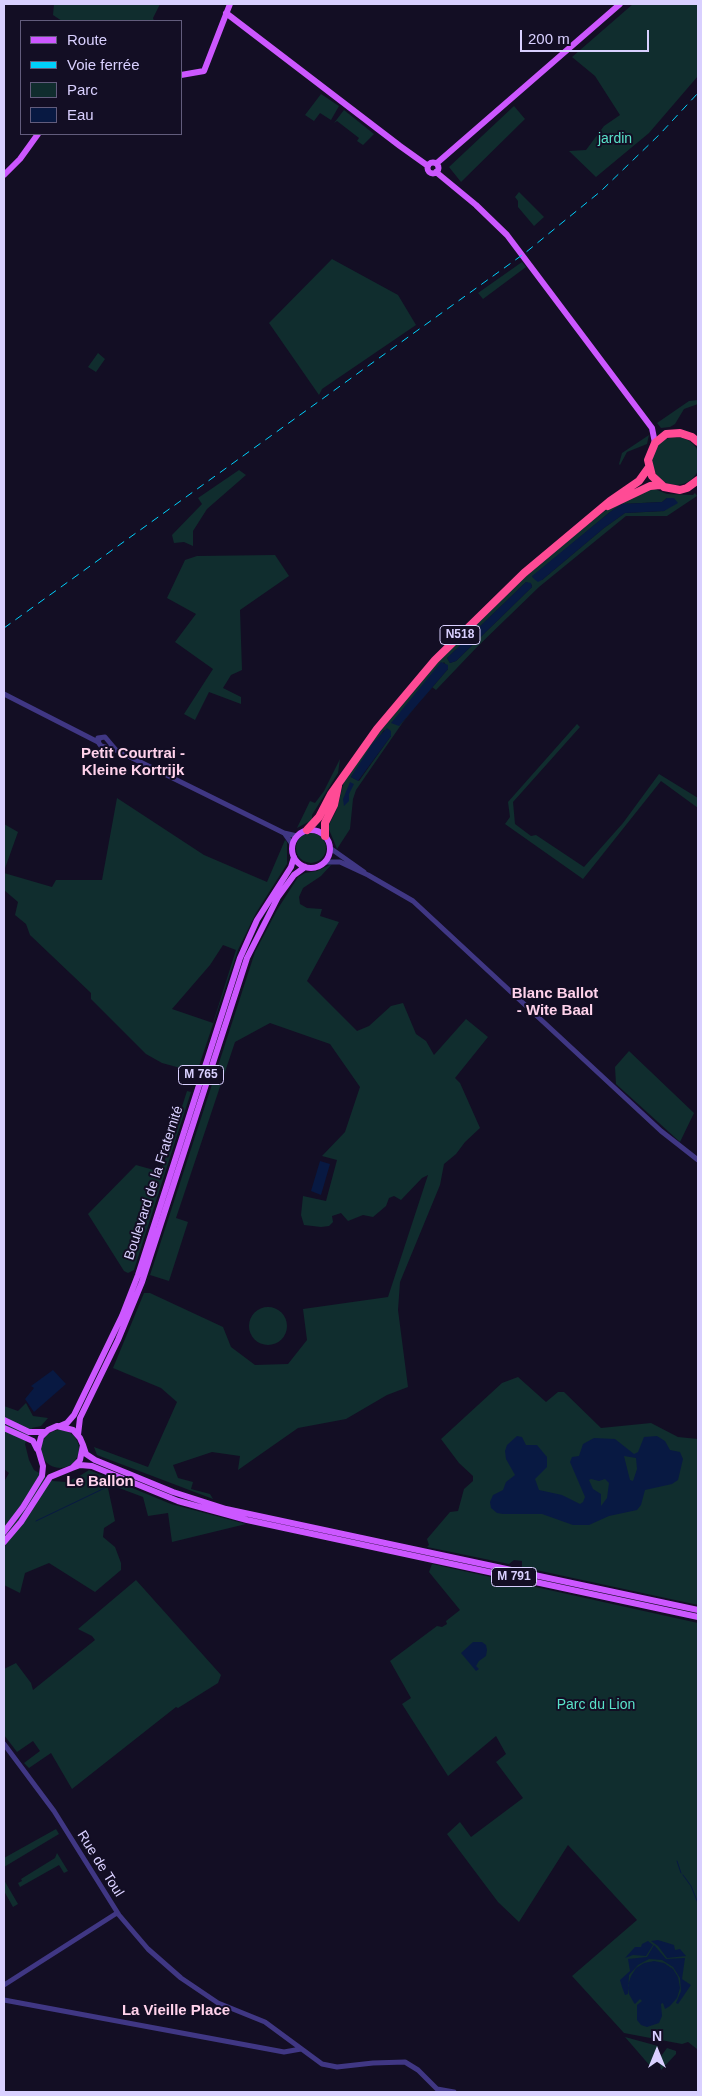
<!DOCTYPE html>
<html>
<head>
<meta charset="utf-8">
<style>
  body { margin:0 }
  #map { position:relative; width:702px; height:2096px; overflow:hidden; background:#130e24; font-family:Helvetica,sans-serif }
  canvas { display:block }
  .frame { position:absolute; inset:0; border:5px solid #d9d0ff; pointer-events:none }
  .legend { position:absolute; left:20px; top:20px; width:162px; height:115px; box-sizing:border-box; background:#130e24; border:1px solid #625c7c; margin:0; padding:6px 9px; list-style:none; font-size:15px; color:#d9d0ff }
  .legend li { display:flex; align-items:center; gap:10px; height:25px }
  .legend b { width:25px; border:1px solid #625c7c }
  .north { position:absolute; left:632px; top:2026px; width:50px; height:50px; -webkit-text-stroke:4px #130e24; paint-order:stroke; rotate:0deg; font-size:14px; font-weight:700; line-height:20px; text-align:center; color:#d9d0ff }
  .north::after { content:''; display:block; margin:auto; width:18px; height:22px; background:#d9d0ff; clip-path:polygon(50% 0,100% 100%,50% 72%,0 100%) }
  .scale { position:absolute; left:520px; top:30px; width:129px; height:22px; box-sizing:border-box; border:2px solid #d9d0ff; border-top:0; padding-left:6px; font-size:15px; line-height:18px; white-space:nowrap; color:#d9d0ff; -webkit-text-stroke:4px #130e24; paint-order:stroke }
</style>
</head>
<body>
<div id="map">
<canvas width="702" height="2096"></canvas>
<div class="frame"></div>
<ul class="legend">
<li><b style="height:6px;background:#cc57ff"></b>Route</li>
<li><b style="height:6px;background:#00d0fb"></b>Voie ferrée</li>
<li><b style="height:14px;background:#102d2e"></b>Parc</li>
<li><b style="height:14px;background:#081942"></b>Eau</li>
</ul>
<div class="north">N</div>
<div class="scale">200 m</div>
</div>
<script>
const c = document.querySelector('canvas').getContext('2d');
c.lineJoin = 'round';
function fill(path, color) { c.fillStyle = color; c.fill(path, 'evenodd'); }
const toPath = rows => new Path2D(rows.map(r => 'M' + r).join(''));
function stroke(path, color, width, dash) { c.strokeStyle = color; c.lineWidth = width; c.lineCap = dash ? 'butt' : 'round'; c.setLineDash(dash || []); c.stroke(path); }
function label(font, color, halo, rows, align = 'center') {
  c.font = font + ' Helvetica,sans-serif'; c.lineWidth = 4; c.setLineDash([]); c.textBaseline = 'middle'; c.strokeStyle = halo; c.fillStyle = color; for (const [text, x, y, turn = 0] of rows) {
    c.save(); c.translate(x, y); c.rotate((+turn || 0) * Math.PI / 180); c.textAlign = isNaN(turn) ? turn : align; if (halo) c.strokeText(text, 0, 0); c.fillText(text, 0, 0); c.restore();
  }
}
const green = toPath([
  [54,4,160,4,153,18,154,21,62,21,53,15],
  [633,4,698,4,698,76,649,133,596,177,569,151,586,150,604,126,620,115,595,76,572,57],
  [321,94,339,106,331,120,320,113,314,121,305,115],
  [514,106,525,119,461,182,449,167],
  [344,110,374,134,363,145,357,141,359,138,337,121,334,123],
  [519,192,544,217,534,226,518,207,518,201,515,197],
  [332,259,398,295,416,325,322,389,319,395,269,323],
  [522,262,526,267,483,299,478,293],
  [98,353,105,359,96,372,88,367],
  [698,400,698,404,684,409,675,424,670,427,661,428,657,423,689,401],
  [649,435,647,444,627,452,620,465,619,464,622,453],
  '652 461a24 24 0 1 1 48 0a24 24 0 1 1-48 0Z',
  [239,470,246,475,207,509,193,531,193,546,184,542,174,543,172,535,202,504,198,498],
  [650,487,667,494,693,495,695,493,697,496,667,516,626,516,539,587,477,647,436,690,432,687,403,722,356,790,353,799,350,829,337,849,328,827,337,809,344,781,374,739,435,665,503,597,554,551,611,506],
  [667,498,674,498,664,511,625,513,604,528,542,580,532,577,610,512,622,504,662,502],
  [526,582,532,585,532,587,456,661,450,663,447,658],
  [444,662,448,669,399,726],
  [384,730,391,736,359,781,351,777],
  [275,555,289,576,240,610,242,670,231,675,223,688,241,697,241,704,209,692,195,720,184,714,213,669,175,642,196,614,167,598,185,560,197,556],
  [577,724,580,727,513,802,515,824,531,836,536,835,584,867,623,823,659,774,698,798,698,808,661,781,583,879,505,824,510,817,508,802],
  [340,759,338,773,312,815,312,820,297,828,310,801,315,803,324,791],
  [117,798,204,855,267,882,285,840,287,842,287,864,256,913,238,950,198,1069,195,1072,162,1063,146,1054,91,999,91,993,30,935,26,924,15,915,18,902,4,890,4,873,52,887,56,880,102,880],
  [223,945,236,950,213,1023,172,1009,210,965],
  [4,824,18,832,4,871],
  '296 848a15 15 0 1 1 30 0a15 15 0 1 1-30 0Z',
  [332,864,321,876,303,888,299,897,300,904,307,908,322,909,320,916,339,922,307,981,357,1031,369,1026,391,1006,403,1003,416,1034,426,1041,434,1055,466,1019,488,1037,455,1078,460,1083,480,1128,465,1142,456,1154,444,1164,440,1185,400,1282,398,1310,408,1387,387,1395,346,1419,298,1428,238,1470,240,1456,212,1452,173,1465,178,1478,193,1482,191,1489,210,1494,213,1499,97,1455,94,1447,148,1467,177,1402,161,1388,113,1368,144,1293,150,1293,223,1327,231,1347,255,1365,288,1364,307,1340,303,1309,388,1297,428,1175,422,1178,401,1200,394,1196,389,1198,386,1206,373,1217,363,1215,348,1221,341,1213,332,1216,333,1222,329,1226,321,1227,304,1225,301,1215,303,1196,326,1201,337,1160,322,1156,345,1132,360,1087,330,1044,270,1023,235,1042,176,1218,188,1222,169,1281,150,1275,255,952,277,910,298,877,305,873,317,871],
  [629,1051,694,1113,680,1142,616,1084,615,1067],
  [187,1091,191,1092,134,1270,128,1273,124,1271,88,1214,136,1165,161,1172],
  '249 1326a19 19 0 1 1 38 0a19 19 0 1 1-38 0Z',
  [518,1377,546,1402,558,1392,564,1392,601,1428,651,1423,678,1437,698,1439,698,1605,522,1567,522,1561,514,1560,509,1564,427,1547,429,1545,427,1539,450,1512,458,1511,464,1489,473,1481,473,1476,459,1463,441,1439,502,1383],
  [26,1403,33,1416,48,1418,41,1426,32,1428,25,1444,29,1460,34,1470,53,1481,66,1482,78,1477,89,1470,171,1504,246,1524,172,1542,168,1513,148,1516,143,1497,111,1485,108,1488,115,1521,104,1528,103,1537,115,1547,121,1563,121,1570,95,1592,49,1563,25,1573,20,1593,4,1585,4,1482,9,1473,4,1469,4,1406,18,1411],
  '41 1449a19 19 0 1 1 38 0a19 19 0 1 1-38 0Z',
  [432,1564,698,1623,697,2049,688,2042,682,2044,624,2033,572,1976,637,1920,568,1845,519,1922,498,1902,447,1834,460,1822,471,1837,523,1798,496,1762,506,1754,496,1736,448,1776,402,1704,411,1698,390,1661,437,1626,442,1627,447,1624,446,1621,460,1610,429,1572],
  [136,1580,221,1675,218,1683,178,1708,176,1707,72,1789,51,1753,29,1768,24,1763,40,1751,33,1741,17,1752,4,1735,4,1669,16,1663,31,1683,33,1690,95,1640,92,1636,78,1629],
  [56,1829,59,1834,4,1867,4,1858],
  [57,1853,68,1871,64,1873,59,1865,20,1887,18,1883,22,1881,21,1879,55,1858],
  [4,1880,18,1904,13,1907,4,1891],
  [625,2037,658,2046,655,2060,651,2067],
  [667,2048,676,2051,676,2054,661,2070,659,2059]
]);
const water = toPath([
  [667,498,674,498,678,503,664,511,625,513,604,528,542,580,538,582,534,579,532,576,610,512,622,504,662,502],
  [526,582,531,583,532,587,456,661,450,663,447,658],
  [441,662,448,665,448,669,399,726,391,723],
  [387,728,391,731,391,736,358,781,351,777,372,744],
  [350,782,354,784,349,794,349,801,344,806,343,799],
  [320,1161,330,1164,321,1195,311,1191],
  [53,1370,66,1384,34,1412,25,1399,34,1388,31,1386],
  [517,1436,522,1437,526,1445,537,1445,547,1457,547,1467,535,1479,539,1490,562,1495,580,1504,583,1502,585,1497,570,1462,572,1457,579,1456,583,1444,594,1438,615,1439,634,1454,638,1452,644,1437,657,1436,665,1441,670,1450,680,1452,683,1459,678,1480,672,1484,645,1490,641,1505,637,1510,609,1516,589,1525,573,1525,542,1514,503,1514,497,1513,491,1508,490,1502,493,1495,503,1490,506,1482,515,1475,506,1459,505,1451,507,1445],
  [624,1456,636,1458,637,1469,633,1481,630,1480],
  [591,1479,599,1481,605,1479,609,1483,607,1498,601,1506,601,1494,593,1489,589,1480],
  [473,1642,482,1642,486,1645,487,1650,486,1656,479,1661,476,1666,479,1669,476,1671,461,1653],
  [658,1940,674,1945,675,1950,680,1949,686,1956,667,1958,658,1946,651,1941],
  [648,1941,653,1945,646,1956,633,1955,625,1958,635,1947,641,1947,642,1944],
  [654,1945,666,1959,685,1958,682,1979,691,1985,678,2004,676,2003,681,1991,680,1978,673,1967,662,1960,649,1959,638,1965,629,1975,628,1994,625,1995,622,1987,620,1980,630,1971,628,1959,647,1957],
  [654,1961,664,1963,673,1969,678,1977,680,1988,677,1998,670,2006,665,2009,663,2003,661,2004,662,2016,659,2023,647,2027,641,2025,637,2020,637,2005,642,2001,640,1999,635,2004,634,2003,629,1994,628,1985,631,1976,636,1968,644,1963]
]);
const stream = toPath([
  [36,1521,109,1486],
  [677,1861,681,1873],
  [683,1875,691,1886,698,1903],
  [698,1906,698,1912],
  [698,1916,698,1930]
]);
const minor = toPath([
  [4,694,98,742],
  [98,738,105,737,116,750],
  [100,738,98,742,101,746,116,750,284,833,297,836],
  [285,834,292,844],
  [330,848,364,872],
  [325,862,340,862,368,875,413,901,661,1131,698,1160],
  [4,1744,54,1811,119,1915,148,1949,181,1978,218,2003,265,2022,322,2064,337,2067,373,2063,405,2062,418,2070,437,2089,454,2092],
  [4,1985,117,1913],
  [4,2000,284,2052,301,2049]
]);
const major = toPath([
  [226,13,400,146,428,166],
  [181,75,204,71,230,4],
  '427.5 168a5.5 5.5 0 1 1 11 0a5.5 5.5 0 1 1-11 0Z',
  [437,163,620,4],
  [436,172,476,205,507,235,652,428,655,443],
  [4,175,20,159,38,134],
  '292 849a19 19 0 1 1 38 0a19 19 0 1 1-38 0Z',
  [4,1420,29,1432,44,1432],
  [60,1426,67,1423,74,1415,122,1316,138,1275,240,958,257,920,291,867,294,857],
  [4,1428,33,1441,37,1449],
  [78,1435,80,1418,118,1340,142,1282,247,958,278,897,294,875,305,867],
  [83,1445,86,1454,95,1460,173,1492,226,1509,698,1610],
  [72,1468,80,1465,92,1466,178,1501,247,1520,698,1617],
  [4,1532,23,1507,42,1476,43,1466,38,1449,41,1437,48,1430,57,1426,73,1430,80,1438,83,1445,80,1460,72,1468,50,1477,21,1522,4,1542]
]);
const highway = toPath([
  [698,442,692,437,680,433,666,434,655,443,648,460,652,476,664,487,680,490,687,488,698,480],
  [608,506,650,486,660,485],
  [307,830,319,817,331,794,377,729,435,660,524,573,610,501,639,481,649,467],
  [325,836,325,823,334,805,338,786]
]);
const rail = toPath([
  [4,628,525,253,601,191,660,134,698,93]
]);
const shields = [
  [460,635,40],
  [201,1075,45],
  [514,1577,45]
];
const shieldNames = [
  ["N518",460,635],
  ["M 765",201,1075],
  ["M 791",514,1577]
];
const parkNames = [
  ["jardin",615,139],
  ["Parc du Lion",596,1705]
];
const streetNames = [
  ["Boulevard de la Fraternité",154,1183,-72],
  ["Rue de Toul",100,1864,58]
];
const neighbourhoodNames = [
  ["Petit Courtrai -",133,754],
  ["Kleine Kortrijk",133,771],
  ["Blanc Ballot",555,994],
  ["- Wite Baal",555,1011],
  ["Le Ballon",100,1482],
  ["La Vieille Place",176,2011]
];
fill(green, '#102d2e');
fill(water, '#081942');
stroke(stream, '#081942', 1);
stroke(minor, '#403784', 5);
stroke(major, '#cc57ff', 6);
stroke(highway, '#ff4b95', 8);
stroke(rail, '#00d0fb', 1, [8, 6]);
for (const [x, y, w] of shields) { const box = new Path2D(); box.roundRect(x - w / 2, y - 9.5, w, 19, 4); c.fillStyle = '#130e24'; c.fill(box); stroke(box, '#d9d0ff', 1); }
label('bold 12px', '#d9d0ff', null, shieldNames);
label('14px', '#59e2c9', '#130e24', parkNames);
label('14px', '#d9d0ff', '#130e24', streetNames);
label('bold 15px', '#ffd2eb', '#130e24', neighbourhoodNames);
</script>
</body>
</html>
